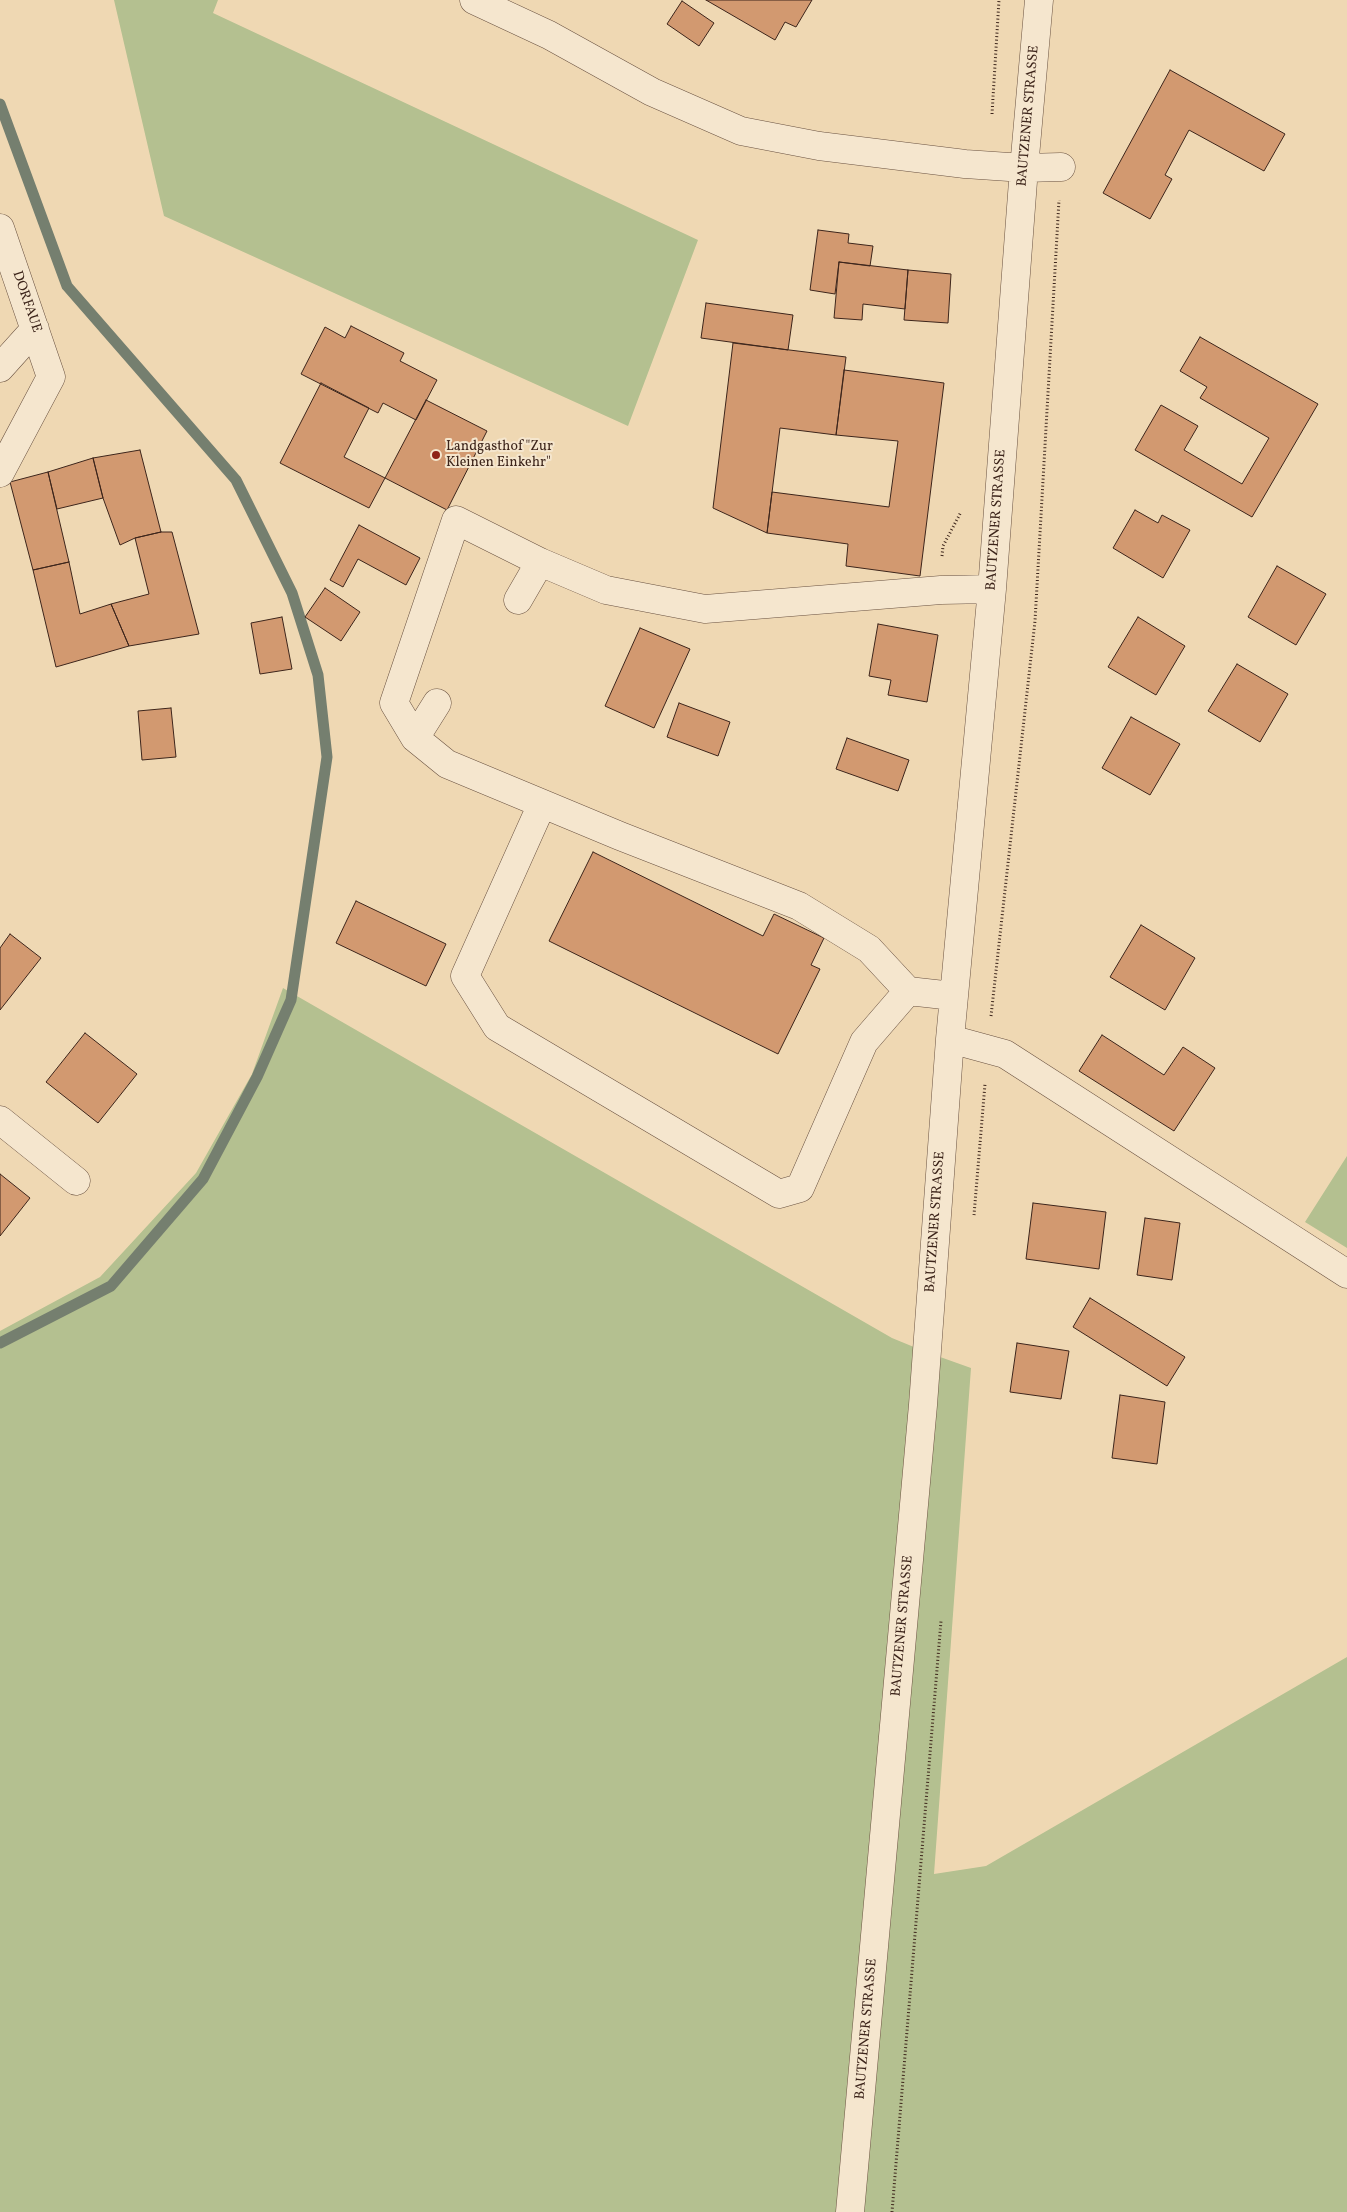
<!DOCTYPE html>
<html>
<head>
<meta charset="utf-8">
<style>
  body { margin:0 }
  canvas { display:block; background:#efd8b3 }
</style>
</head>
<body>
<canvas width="1347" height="2212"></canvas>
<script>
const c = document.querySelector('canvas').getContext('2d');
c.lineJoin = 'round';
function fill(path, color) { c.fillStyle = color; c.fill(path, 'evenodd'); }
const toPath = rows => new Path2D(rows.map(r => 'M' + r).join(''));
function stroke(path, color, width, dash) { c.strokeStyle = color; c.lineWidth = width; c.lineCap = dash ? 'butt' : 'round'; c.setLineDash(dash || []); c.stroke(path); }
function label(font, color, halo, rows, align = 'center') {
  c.font = font + ' Vollkorn,serif'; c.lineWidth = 4; c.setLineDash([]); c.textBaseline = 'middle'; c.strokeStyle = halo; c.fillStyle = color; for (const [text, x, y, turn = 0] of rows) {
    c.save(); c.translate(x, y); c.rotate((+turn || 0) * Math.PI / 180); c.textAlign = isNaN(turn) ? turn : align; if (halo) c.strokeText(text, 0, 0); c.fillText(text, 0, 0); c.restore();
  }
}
const green = toPath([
  [114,0,218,0,213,13,698,240,628,426,164,216],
  [283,988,892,1338,926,1352,849,2212,0,2212,0,1331,100,1277,196,1173,252,1074],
  [1347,1156,1347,1248,1305,1222],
  [929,1353,971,1368,934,1874,986,1866,1347,1657,1347,2212,852,2212]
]);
const stream = toPath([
  [0,104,67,286,236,480,292,593,318,675,327,757,291,1000,257,1077,203,1179,111,1286,0,1343]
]);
const building = toPath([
  [706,0,812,0,796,27,785,22,775,40,706,0],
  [682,1,714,23,699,46,667,24,682,1],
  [1170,70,1285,134,1264,171,1189,130,1165,175,1172,179,1150,219,1103,193,1170,70],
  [818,230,849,234,848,243,873,246,870,266,839,262,835,294,810,290,818,230],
  [839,262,908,270,905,309,863,304,862,320,834,318,839,262],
  [908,270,951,274,948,323,904,320,908,270],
  [706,303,793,315,788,350,701,338,706,303],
  [351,326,404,353,400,361,437,380,416,420,383,403,378,413,301,374,325,327,345,338,351,326],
  [1200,337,1318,404,1252,517,1135,450,1161,405,1198,426,1184,450,1242,484,1269,438,1200,398,1207,387,1180,371,1200,337],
  [733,343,846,357,836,435,780,428,767,533,713,508,733,343],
  [844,370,944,383,920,576,846,566,848,544,767,533,772,492,889,507,898,441,836,435,844,370],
  [321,383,369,408,344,457,385,478,369,508,280,463,321,383],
  [426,400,487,431,447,510,385,478,426,400],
  [140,450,161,532,135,538,120,545,103,498,93,458,140,450],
  [93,458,103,498,57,509,48,472,93,458],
  [48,472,69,562,33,570,10,482,48,472],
  [1135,510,1158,523,1162,515,1190,530,1163,578,1113,548,1135,510],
  [359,525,420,558,406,585,358,559,343,587,330,580,359,525],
  [161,532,172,532,199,634,129,646,111,604,149,594,135,538,161,532],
  [69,562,80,614,111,604,129,646,56,667,33,570,69,562],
  [1277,566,1326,594,1296,645,1248,617,1277,566],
  [325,588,360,612,341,641,305,617,325,588],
  [282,617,292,669,260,674,251,623,282,617],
  [1138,617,1185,646,1156,695,1108,667,1138,617],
  [878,624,938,635,927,702,888,695,891,680,869,676,878,624],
  [640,628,690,649,654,728,605,706,640,628],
  [1237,664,1288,694,1260,742,1208,711,1237,664],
  [679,703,730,722,718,756,667,737,679,703],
  [171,708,176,757,142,760,138,711,171,708],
  [1131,717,1180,744,1150,795,1102,768,1131,717],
  [847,738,909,760,898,791,836,769,847,738],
  [593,852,763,936,774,914,824,938,811,965,820,969,778,1054,549,941,593,852],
  [356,901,446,944,426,986,336,943,356,901],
  [1141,925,1195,958,1165,1010,1110,977,1141,925],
  [10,934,41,958,0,1010,0,948,10,934],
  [85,1033,137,1074,98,1123,46,1082,85,1033],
  [1102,1035,1164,1075,1183,1047,1215,1068,1174,1131,1079,1071,1102,1035],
  [0,1174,30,1198,0,1236,0,1174],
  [1033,1203,1106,1212,1099,1269,1026,1259,1033,1203],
  [1145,1218,1180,1223,1172,1280,1137,1275,1145,1218],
  [1090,1298,1185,1357,1167,1386,1073,1327,1090,1298],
  [1017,1343,1069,1351,1061,1399,1010,1392,1017,1343],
  [1120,1395,1165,1402,1157,1464,1112,1458,1120,1395]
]);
const path = toPath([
  [992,114,999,0],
  [942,556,943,546,961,512],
  [991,1016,1035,621,1059,200],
  [974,1215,985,1084],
  [892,2212,941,1621]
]);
const minor = toPath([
  [474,0,549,35,652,92,741,131,819,146,965,164,1024,168,1061,167],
  [0,228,51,377,0,473],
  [0,368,35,329],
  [540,562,606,590,705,609,941,590,992,589],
  [518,600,540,562,456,520,394,703,415,738,447,764,620,836,799,906,869,949,908,991,953,996],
  [415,738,437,703],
  [542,804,465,976,497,1027,779,1194,800,1188,864,1042,908,991],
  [950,1039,1005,1054,1347,1274],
  [0,1120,76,1181],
  [850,2212,923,1405,950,1039,992,589,1024,168,1039,0]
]);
const markers = [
  [436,455,5,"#8f2418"]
];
const streetNames = [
  ["BAUTZENER STRASSE",1029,116,-85],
  ["DORFAUE",26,302,71],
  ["BAUTZENER STRASSE",997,520,-86],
  ["BAUTZENER STRASSE",936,1222,-86],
  ["BAUTZENER STRASSE",903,1626,-85],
  ["BAUTZENER STRASSE",867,2029,-85]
];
const poiNames = [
  ["Landgasthof \"Zur",446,447],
  ["Kleinen Einkehr\"",446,463]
];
fill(green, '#b4c090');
stroke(stream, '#757f6f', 11);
fill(building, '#d29970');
stroke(building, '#3d251b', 1);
stroke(minor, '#6a5241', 29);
stroke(path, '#3d251b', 3, [1, 2.5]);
stroke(minor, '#f5e6ce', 28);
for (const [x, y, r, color] of markers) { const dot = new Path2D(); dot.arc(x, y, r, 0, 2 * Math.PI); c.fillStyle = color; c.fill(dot); stroke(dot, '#f5e6ce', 2); }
label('14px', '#3d251b', '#f5e6ce', streetNames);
label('14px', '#3d251b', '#f5e6ce', poiNames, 'left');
</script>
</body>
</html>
